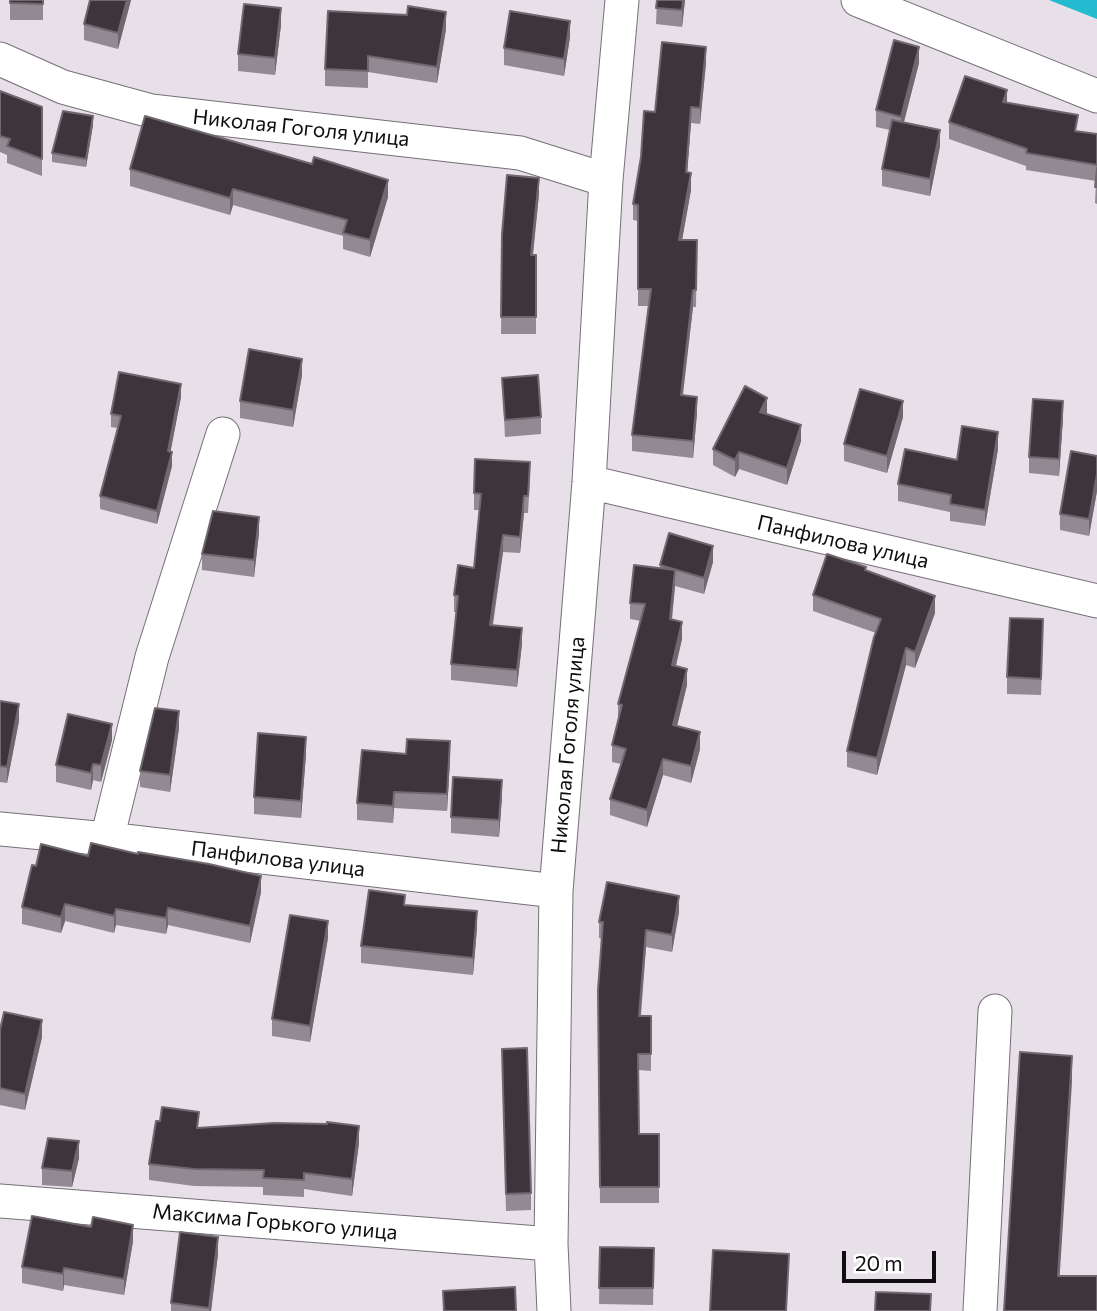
<!DOCTYPE html>
<html>
<head>
<meta charset="utf-8">
<style>
  body { margin:0 }
  #map { position:relative; width:1097px; height:1311px; overflow:hidden; background:#e7e0e9; font-family:Commissioner,sans-serif }
  canvas { display:block }
  .scale { position:absolute; left:842px; top:1251px; width:94px; height:32px; box-sizing:border-box; border:4px solid #100d10; border-top:0; padding-left:9px; font-size:21px; line-height:24px; white-space:nowrap; color:#100d10; -webkit-text-stroke:5px #fff; paint-order:stroke }
</style>
</head>
<body>
<div id="map">
<canvas width="1097" height="1311"></canvas>
<div class="scale">20 m</div>
</div>
<script>
const c = document.querySelector('canvas').getContext('2d');
c.lineJoin = 'round';
function fill(path, color) { c.fillStyle = color; c.fill(path, 'evenodd'); }
const toPath = rows => new Path2D(rows.map(r => 'M' + r).join(''));
function stroke(path, color, width, dash) { c.strokeStyle = color; c.lineWidth = width; c.lineCap = dash ? 'butt' : 'round'; c.setLineDash(dash || []); c.stroke(path); }
function label(font, color, halo, rows, align = 'center') {
  c.font = font + ' Commissioner,sans-serif'; c.lineWidth = 7; c.setLineDash([]); c.textBaseline = 'middle'; c.strokeStyle = halo; c.fillStyle = color; for (const [text, x, y, turn = 0] of rows) {
    c.save(); c.translate(x, y); c.rotate((+turn || 0) * Math.PI / 180); c.textAlign = isNaN(turn) ? turn : align; if (halo) c.strokeText(text, 0, 0); c.fillText(text, 0, 0); c.restore();
  }
}
const water = toPath([
  [1049,0,1097,0,1097,19]
]);
const minor = toPath([
  [858,0,1097,96],
  [0,59,63,87,151,111,520,153,606,180],
  [589,482,1097,601],
  [0,829,107,839,556,891],
  [107,839,152,657,223,434],
  [0,1201,551,1244],
  [554,1311,551,1244,556,891,589,482,606,180,622,0],
  [980,1311,995,1011]
]);
const wall = toPath([
  [10,0,43,0,43,20,10,20],
  [90,0,131,0,118,49,84,40,84,24],
  [657,0,685,0,682,27,656,24],
  [281,25,275,75,238,71,238,54],
  [446,29,437,83,368,72,368,88,325,86,325,69],
  [570,37,564,76,504,65,504,48],
  [706,63,700,124,691,123,687,173,691,190,682,240,697,240,696,307,693,307,682,395,697,413,693,458,632,451,632,435,648,306,638,306,638,221,633,220,633,204,655,112],
  [919,63,904,122,940,146,930,196,882,186,882,169,890,130,876,127,876,110],
  [0,91,42,107,42,176,7,163,7,155,0,152],
  [1007,103,1078,132,1097,134,1097,204,1095,203,1096,181,1026,170,1026,166,949,139,949,122],
  [93,125,86,167,52,162,52,153],
  [312,164,388,197,370,257,343,249,343,236,233,205,230,215,130,186,130,169],
  [539,194,533,255,536,255,536,334,501,334,502,234],
  [302,375,293,427,240,418,240,401],
  [502,378,541,417,541,434,505,437],
  [181,397,170,452,172,466,157,524,100,509,100,496,118,428,111,427,111,414],
  [767,414,801,441,787,485,739,469,735,477,713,465,713,449],
  [903,417,887,473,844,461,844,444],
  [1063,418,1059,476,1029,473,1029,457],
  [998,449,985,526,950,521,950,512,898,501,898,484,957,460],
  [1097,456,1097,491,1089,536,1060,530,1060,514],
  [530,479,528,513,524,513,520,553,503,552,493,625,522,644,517,687,451,680,451,664,456,612,454,612,454,595,474,568,479,510,474,510,474,493],
  [259,533,254,577,202,570,202,554],
  [713,562,704,594,675,586,672,620,682,639,676,666,687,685,677,726,700,749,691,783,663,775,647,827,610,815,610,799,621,764,612,762,612,745,618,720,618,704,641,621,630,619,630,603,660,568,660,565],
  [866,571,935,613,915,668,906,665,877,775,847,767,847,751,876,633,813,611,813,595],
  [1043,636,1041,695,1007,694,1007,677],
  [0,701,19,721,7,783,0,782],
  [179,728,170,792,140,787,140,771],
  [112,740,101,782,93,780,91,790,56,782,56,765],
  [306,754,301,818,254,814,254,797],
  [450,758,447,811,394,808,393,823,357,820,357,803],
  [502,796,499,837,451,833,451,817],
  [88,856,261,892,250,943,168,925,166,934,116,925,114,933,65,921,61,933,22,924,22,907,36,866],
  [679,912,672,952,646,947,641,1016,651,1016,651,1071,639,1070,639,1134,659,1134,659,1203,600,1203,598,990,602,939,599,938,599,922],
  [477,928,473,975,361,963,361,946],
  [328,938,310,1042,272,1036,272,1019],
  [0,1030,42,1037,25,1110,0,1105],
  [502,1066,531,1193,531,1210,506,1211],
  [199,1128,359,1143,352,1196,304,1189,304,1197,263,1195,263,1187,194,1186,149,1180,149,1164],
  [79,1158,72,1187,42,1185,42,1168],
  [133,1241,124,1295,64,1285,63,1291,22,1283,22,1267],
  [600,1247,654,1248,653,1305,599,1304],
  [218,1254,211,1311,171,1311,171,1303]
]);
const shadedWall = toPath([
  [127,0,131,0,118,49,118,33],
  [683,0,685,0,682,27,682,10],
  [281,8,281,25,275,75,275,58],
  [446,12,446,29,437,83,437,67],
  [570,21,570,37,564,76,564,59],
  [706,47,706,63,700,124,700,108],
  [919,47,919,63,901,133,901,117],
  [1007,90,1007,107,1003,102],
  [691,107,691,123,686,189,686,172],
  [93,116,93,125,86,167,86,159],
  [940,130,940,146,930,196,930,179],
  [691,173,691,190,679,257,679,240],
  [539,178,539,194,531,272,531,255],
  [388,180,388,197,370,257,370,240],
  [233,189,233,205,230,215,230,198],
  [693,290,693,307,681,412,681,395],
  [302,359,302,375,293,427,293,410],
  [181,384,181,397,168,465,168,451],
  [697,397,697,413,693,458,693,441],
  [767,398,767,414,760,412],
  [903,401,903,417,887,473,887,456],
  [1063,401,1063,418,1059,476,1059,459],
  [801,425,801,441,787,485,787,468],
  [998,432,998,449,985,526,985,510],
  [172,452,172,466,157,524,157,511],
  [739,452,739,469,735,477,735,460],
  [1097,474,1097,491,1089,536,1089,519],
  [524,496,524,513,520,553,520,537],
  [259,517,259,533,254,577,254,560],
  [503,535,503,552,490,641,490,625],
  [713,546,713,562,704,594,704,578],
  [675,570,675,586,670,636,670,619],
  [935,596,935,613,915,668,915,652],
  [682,622,682,639,672,681,672,665],
  [522,628,522,644,517,687,517,670],
  [906,648,906,665,877,775,877,758],
  [687,669,687,685,673,742,673,725],
  [19,704,19,721,7,783,7,767],
  [179,711,179,728,170,792,170,775],
  [112,724,112,740,101,782,101,765],
  [700,732,700,749,691,783,691,766],
  [306,737,306,754,301,818,301,801],
  [450,741,450,758,447,811,447,794],
  [663,759,663,775,647,827,647,810],
  [93,764,93,780,91,790,91,773],
  [502,780,502,796,499,837,499,820],
  [394,792,394,808,393,823,393,806],
  [261,876,261,892,250,943,250,926],
  [679,896,679,912,672,952,672,935],
  [65,904,65,921,61,933,61,917],
  [168,908,168,925,166,934,166,918],
  [116,909,116,925,114,933,114,916],
  [477,911,477,928,473,975,473,958],
  [328,921,328,938,310,1042,310,1026],
  [646,930,646,947,639,1032,639,1016],
  [42,1020,42,1037,25,1110,25,1094],
  [1072,1056,1072,1082,1058,1302,1058,1276],
  [359,1126,359,1143,352,1196,352,1179],
  [79,1141,79,1158,72,1187,72,1171],
  [133,1225,133,1241,124,1295,124,1279],
  [218,1237,218,1254,211,1311,209,1311],
  [64,1268,64,1285,63,1291,63,1274]
]);
const building = toPath([
  [10,0,43,0,43,4,10,3,10,0],
  [90,0,127,0,118,33,84,24,90,0],
  [657,0,683,0,682,10,656,8,657,0],
  [244,4,281,8,275,58,238,54,244,4],
  [408,6,446,12,437,67,368,56,368,71,325,69,328,11,407,15,408,6],
  [510,11,570,21,564,59,504,48,510,11],
  [894,40,919,47,901,117,876,110,894,40],
  [662,42,706,47,700,108,691,107,686,172,691,173,679,240,697,240,696,290,693,290,681,395,697,397,693,441,632,435,651,289,638,289,638,205,633,204,641,157,644,111,655,112,662,42],
  [965,76,1007,90,1003,102,1078,115,1075,131,1097,134,1097,165,1026,153,1027,149,949,122,965,76],
  [0,91,42,107,42,159,7,146,10,139,0,136,0,91],
  [63,111,93,116,86,159,52,153,63,111],
  [145,116,312,164,314,157,388,180,370,240,343,233,347,220,233,189,230,198,130,169,145,116],
  [892,120,940,130,930,179,882,169,892,120],
  [1097,168,1097,187,1095,187,1097,168],
  [507,175,539,178,531,255,536,255,536,317,501,317,502,234,507,175],
  [249,349,302,359,293,410,240,401,249,349],
  [119,372,181,384,168,451,172,452,157,511,100,496,121,416,111,414,119,372],
  [538,375,541,417,505,420,502,378,538,375],
  [745,386,767,398,760,412,801,425,787,468,739,452,735,460,713,449,745,386],
  [860,389,903,401,887,456,844,444,860,389],
  [1033,399,1063,401,1059,459,1029,457,1033,399],
  [962,426,998,432,985,510,950,504,951,495,898,484,905,449,957,460,962,426],
  [1071,451,1097,456,1097,474,1089,519,1060,514,1071,451],
  [475,459,530,462,528,496,524,496,520,537,503,535,490,625,522,628,517,670,451,664,458,596,454,595,458,565,474,568,481,494,474,493,475,459],
  [213,511,259,517,254,560,202,554,213,511],
  [669,533,713,546,704,578,660,565,669,533],
  [827,554,866,567,865,570,935,596,915,652,906,648,877,758,847,751,874,637,881,619,813,595,827,554],
  [634,565,675,570,670,619,682,622,672,665,687,669,673,725,700,732,691,766,663,759,647,810,610,799,626,749,612,745,622,705,618,704,645,604,630,603,634,565],
  [1010,618,1043,619,1041,679,1007,677,1010,618],
  [0,701,19,704,7,767,0,766,0,701],
  [155,708,179,711,170,775,140,771,155,708],
  [68,714,112,724,101,765,93,764,91,773,56,765,68,714],
  [258,733,306,737,301,801,254,797,258,733],
  [407,739,450,741,447,794,394,792,393,806,357,803,362,750,406,754,407,739],
  [453,777,502,780,499,820,451,817,453,777],
  [91,843,138,854,138,852,209,864,261,876,250,926,168,908,166,918,116,909,114,916,65,904,61,917,22,907,32,865,36,866,41,844,88,856,91,843],
  [607,882,679,896,672,935,646,930,639,1016,651,1016,651,1054,638,1054,639,1134,659,1134,659,1187,600,1187,598,990,603,922,599,922,607,882],
  [369,890,405,895,404,905,477,911,473,958,361,946,369,890],
  [290,915,328,921,310,1026,272,1019,290,915],
  [4,1012,42,1020,25,1094,0,1088,0,1030,4,1012],
  [527,1048,531,1193,506,1194,502,1049,527,1048],
  [1020,1052,1072,1056,1058,1276,1097,1276,1097,1311,1004,1311,1020,1052],
  [162,1107,199,1112,197,1128,274,1123,327,1124,327,1122,359,1126,352,1179,304,1173,304,1180,263,1178,264,1170,194,1169,149,1164,156,1121,160,1121,162,1107],
  [48,1138,79,1141,72,1171,42,1168,48,1138],
  [32,1216,91,1227,93,1217,133,1225,124,1279,64,1268,63,1274,22,1267,32,1216],
  [180,1232,218,1237,209,1308,171,1303,180,1232],
  [600,1247,654,1248,653,1288,599,1288,600,1247],
  [713,1250,789,1254,786,1311,710,1311,713,1250],
  [515,1287,516,1311,444,1311,443,1291,515,1287],
  [876,1292,931,1294,930,1311,875,1311,876,1292]
]);
const streetNames = [
  ["Николая Гоголя улица",301,128,6],
  ["Панфилова улица",843,542,13],
  ["Николая Гоголя улица",568,745,-85],
  ["Панфилова улица",278,859,7],
  ["Максима Горького улица",275,1222,5]
];
fill(water, '#24bbd0');
stroke(minor, '#766f78', 35);
stroke(minor, '#fff', 33);
fill(wall, '#928a92');
fill(shadedWall, '#70686f');
fill(building, '#3d353b');
stroke(building, '#70686f', 2);
label('21px', '#100d10', '#fff', streetNames);
</script>
</body>
</html>
